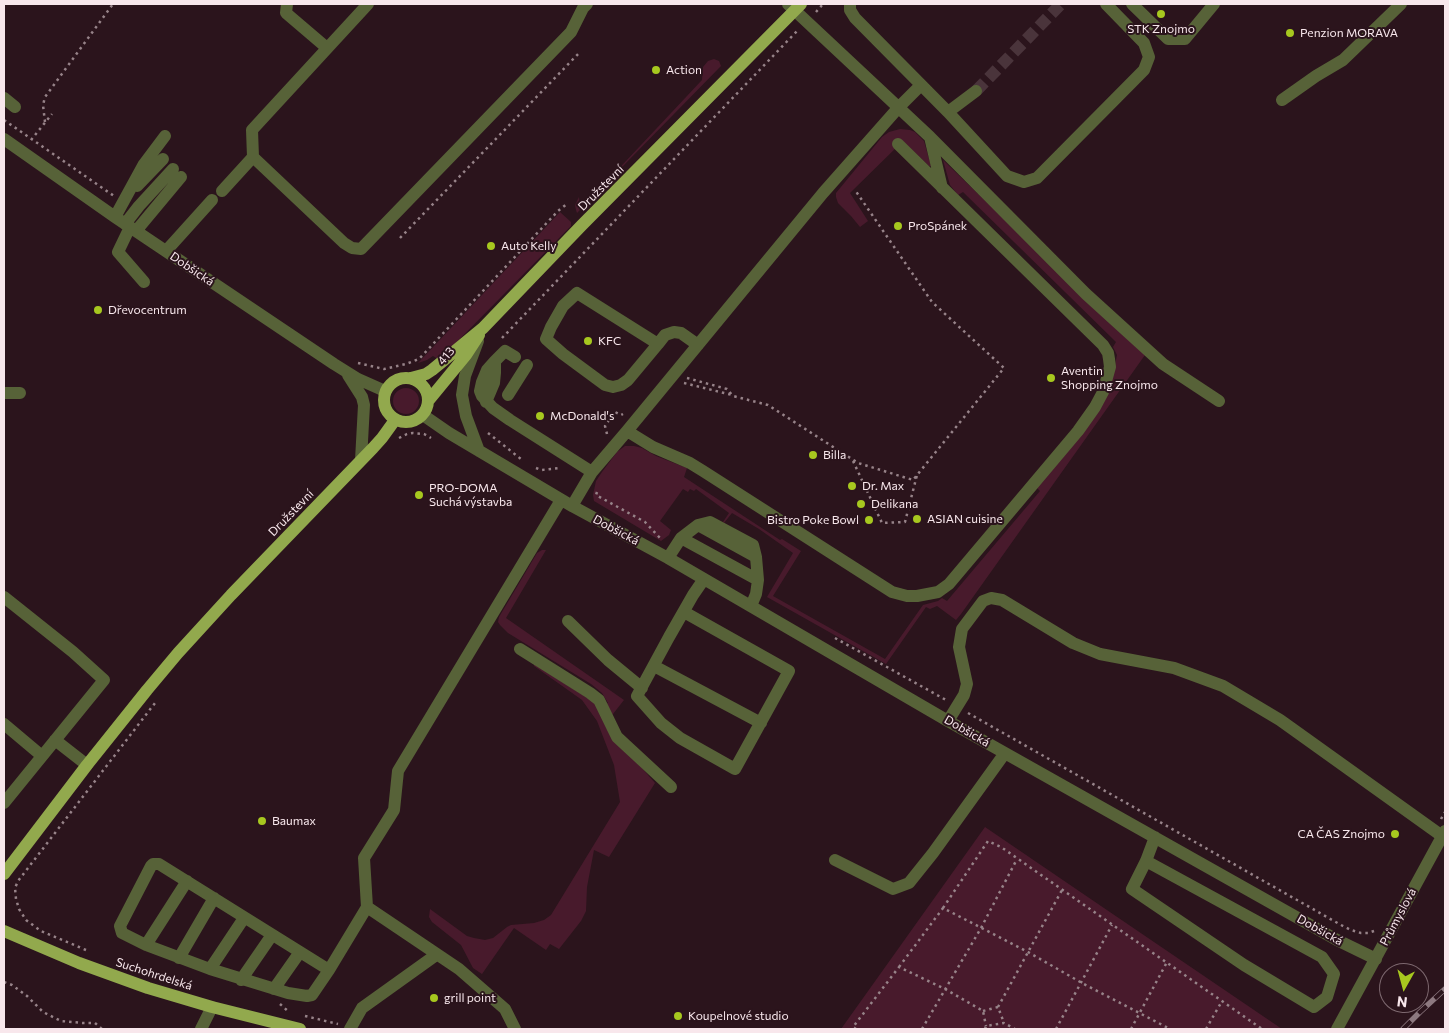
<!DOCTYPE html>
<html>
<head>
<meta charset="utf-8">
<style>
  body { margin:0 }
  #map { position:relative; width:1449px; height:1033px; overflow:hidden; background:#2b141c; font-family:Commissioner,sans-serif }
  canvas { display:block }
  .frame { position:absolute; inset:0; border:5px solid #f8e7ec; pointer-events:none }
  .north { position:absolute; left:1379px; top:963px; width:50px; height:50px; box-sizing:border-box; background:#2b141c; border:1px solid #7d686f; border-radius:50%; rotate:187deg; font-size:14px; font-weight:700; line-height:20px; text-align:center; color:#f8e7ec }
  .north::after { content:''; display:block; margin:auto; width:18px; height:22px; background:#a7c81f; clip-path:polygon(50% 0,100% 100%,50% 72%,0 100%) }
</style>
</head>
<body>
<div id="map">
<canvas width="1449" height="1033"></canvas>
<div class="frame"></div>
<div class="north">N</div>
</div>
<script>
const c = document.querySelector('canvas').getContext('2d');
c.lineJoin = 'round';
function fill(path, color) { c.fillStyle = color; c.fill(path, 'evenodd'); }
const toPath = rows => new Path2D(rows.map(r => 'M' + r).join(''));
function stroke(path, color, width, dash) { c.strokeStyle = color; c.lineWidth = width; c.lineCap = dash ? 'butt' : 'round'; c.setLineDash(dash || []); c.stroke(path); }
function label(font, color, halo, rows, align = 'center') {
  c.font = font + ' Commissioner,sans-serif'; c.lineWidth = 4; c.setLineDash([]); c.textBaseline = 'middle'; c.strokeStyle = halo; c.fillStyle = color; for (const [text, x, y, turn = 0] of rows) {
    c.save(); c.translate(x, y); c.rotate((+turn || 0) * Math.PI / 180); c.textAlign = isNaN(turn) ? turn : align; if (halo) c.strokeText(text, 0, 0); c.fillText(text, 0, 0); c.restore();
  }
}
const green = toPath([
  [714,59,719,61,721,66,577,213,576,210,575,205,579,197,580,210,702,80,703,67,708,61],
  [900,129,910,130,915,132,924,141,931,166,929,166,903,141,850,193,868,221,860,227,851,216,838,203,836,197,836,193,882,137,889,132],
  [943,160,1145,355,961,614,956,620,937,606,930,609,926,607,886,664,767,597,793,553,759,529,732,513,724,523,723,522,729,513,696,489,694,491,690,489,688,492,683,489,660,521,671,530,669,535,661,541,594,501,593,495,596,481,602,472,617,452,625,446,634,446,642,448,656,456,687,468,684,477,780,540,782,539,801,551,773,596,885,659,923,605,938,601,942,598,947,601,1040,491,1036,487,1114,370,1117,355,1113,347,1116,342,963,192,958,195,950,185],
  [560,212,571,222,571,226,569,228,443,356,438,359,433,356,427,360,418,363],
  '393 401a13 13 0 1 1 26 0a13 13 0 1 1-26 0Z',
  [542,550,546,550,506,618,624,700,606,723,628,752,655,783,609,857,594,850,587,887,586,911,581,921,559,949,550,944,546,950,514,928,482,974,473,968,461,945,432,922,429,917,430,909,467,936,474,938,485,940,493,938,507,927,511,925,534,923,544,920,551,915,620,802,614,765,597,721,582,700,534,666,534,664,594,702,597,707,608,703,602,693,591,684,508,633,500,625,498,622,499,617,537,553],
  [985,827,1101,906,1282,1029,841,1029]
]);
const minorTunnel = toPath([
  [976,91,1061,4]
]);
const path = toPath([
  [816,12,823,4],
  [4,120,114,196],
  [45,122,43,105,45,97,113,4],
  [31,140,52,114],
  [400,238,580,52],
  [502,338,798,30],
  [358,363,384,369,406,364,419,359,558,211,568,203],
  [687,378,727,389,733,396,768,405,858,463,913,480,1004,368,932,302,855,190],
  [684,383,732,395],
  [488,433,521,459],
  [607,434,605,426,615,412,621,415,623,414],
  [399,438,407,434,413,433,424,434,431,438],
  [853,461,882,523,905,522,917,475],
  [536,468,541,470,560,468],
  [597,492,596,495,645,522,661,539],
  [835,638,946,700],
  [968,713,1341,925,1351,930,1361,933,1368,933,1377,930],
  [1441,819,1445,812],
  [943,908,988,841,1001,847,1262,1029],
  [86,950,41,931,26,920,19,909,16,899,15,888,18,881,155,703],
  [899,967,943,908,1028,952,1082,983,1170,1029],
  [4,982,12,985,27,996,43,1012,61,1021,83,1023,95,1023,102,1029],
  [280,1004,289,1012],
  [998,1007,1062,890],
  [983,1011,998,1007,1004,1023],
  [305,1016,338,1024],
  [856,1029,853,1027,899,967,945,989,983,1011,986,1026],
  [922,1029,981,928,1017,859],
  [985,1029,986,1026,1004,1023,1015,1029],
  [1056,1029,1112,925],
  [1131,1029,1167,962],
  [1206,1029,1222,1001]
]);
const minor = toPath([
  [287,4,286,13,327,48],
  [368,4,252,130,253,157,344,243,352,248,361,249,571,32,583,8,587,4],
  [788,4,930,137,1086,294,1163,364,1219,401],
  [850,4,850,10,855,18,948,112,1007,176,1024,182,1037,178,1144,70,1149,57,1144,43,1106,4],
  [1132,4,1168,39,1185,39,1214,4],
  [4,98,15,107],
  [1282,100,1316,76,1343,60,1401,4],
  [948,112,976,91],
  [930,137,942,188],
  [4,139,115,217,334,364,358,379,385,391],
  [137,186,163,159],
  [222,191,253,157],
  [115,217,144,164,165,136],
  [125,224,139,206,173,169],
  [130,227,118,252,144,282],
  [136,231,181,177],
  [166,251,212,200],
  [478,341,465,376,462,395,466,416,479,451],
  [658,344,628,380,621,385,613,387,605,385,563,354,546,339,551,327,563,306,577,293,658,344,665,335,674,332,681,333,698,345],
  [515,357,505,351,495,361,487,370,482,382,480,391,482,396,493,408,510,420,592,472],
  [348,375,362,397,364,405,361,460],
  [4,393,20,393],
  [508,395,527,365],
  [486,402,494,383,495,373,495,361],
  [423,415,449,433,572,506,668,558,948,721,1337,940,1376,959],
  [627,431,653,447,690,463,703,471,892,592,907,596,917,596,938,592,949,584,1078,431,1095,407,1103,392,1110,367,1109,359,1108,353,1103,345,898,144],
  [572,506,592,472,627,431,823,193,899,107,921,85],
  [698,525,710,522,753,545,756,557],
  [681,538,758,580],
  [668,558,681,538,698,525,756,557,758,580,756,594,751,606],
  [4,597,73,652,104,680,4,803],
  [684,612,789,671,735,769,680,738,661,723,637,696,669,637,693,595,704,579],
  [568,621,608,660,642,688],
  [520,649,590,693,599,700,617,737,671,787],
  [654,666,761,723],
  [948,721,964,695,967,684,959,647,962,629,983,601,991,598,1002,600,1073,643,1100,654,1174,668,1223,686,1280,720,1442,836],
  [4,724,42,756],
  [55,740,87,765],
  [835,860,893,889,909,883,933,853,1005,753],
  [1146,861,1322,957,1334,974,1327,997,1314,1007,1244,965,1132,889,1146,861,1155,837],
  [146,945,187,881],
  [179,958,214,898],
  [210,969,244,918],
  [329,970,312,995,307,996,288,993,210,969,146,945,122,933,120,926,151,866,153,864,159,864,329,970,367,907],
  [241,980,272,935],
  [274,989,300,952],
  [201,1029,212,1007],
  [350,1029,362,1008,436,955],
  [515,1029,505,1009,459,969,367,907,364,858,394,810,398,771,561,500],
  [1337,1029,1445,831]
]);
const major = toPath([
  '384 400a22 22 0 1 1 44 0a22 22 0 1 1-44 0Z',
  [411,378,426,374,432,370,483,328,582,225,801,4],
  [429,400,466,355,479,335],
  [4,874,87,765,147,690,178,653,231,595,373,448,382,438,395,420],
  [4,931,79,963,148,988,212,1007,300,1029]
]);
const rail = toPath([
  [1403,1029,1420,1012,1445,989]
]);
const markers = [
  [1161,14,5,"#a7c81f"],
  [1290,33,5,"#a7c81f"],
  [656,70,5,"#a7c81f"],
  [898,226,5,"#a7c81f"],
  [491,246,5,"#a7c81f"],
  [98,310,5,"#a7c81f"],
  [588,341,5,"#a7c81f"],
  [1051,378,5,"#a7c81f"],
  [540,416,5,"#a7c81f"],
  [813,455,5,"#a7c81f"],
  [852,486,5,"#a7c81f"],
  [419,495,5,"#a7c81f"],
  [861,504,5,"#a7c81f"],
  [917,519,5,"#a7c81f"],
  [869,520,5,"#a7c81f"],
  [262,821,5,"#a7c81f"],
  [1395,834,5,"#a7c81f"],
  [434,998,5,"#a7c81f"],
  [678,1016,5,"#a7c81f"]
];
const poiNames = [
  ["STK Znojmo",1161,29,"center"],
  ["Penzion MORAVA",1300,33],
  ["Action",666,70],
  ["ProSpánek",908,226],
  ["Auto Kelly",501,246],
  ["Dřevocentrum",108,310],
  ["KFC",598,341],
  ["Aventin",1061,371],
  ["Shopping Znojmo",1061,385],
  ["McDonald's",550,416],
  ["Billa",823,455],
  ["Dr. Max",862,486],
  ["PRO-DOMA",429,488],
  ["Suchá výstavba",429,502],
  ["Delikana",871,504],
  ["ASIAN cuisine",927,519],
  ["Bistro Poke Bowl",859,520,"right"],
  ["Baumax",272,821],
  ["CA ČAS Znojmo",1385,834,"right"],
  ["grill point",444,998],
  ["Koupelnové studio",688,1016]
];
const streetNames = [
  ["Družstevní",601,188,-45],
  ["Dobšická",192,269,34],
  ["413",446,356,-50],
  ["Družstevní",291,513,-46],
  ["Dobšická",616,530,28],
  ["Dobšická",967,731,30],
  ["Průmyslová",1398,917,-62],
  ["Dobšická",1320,930,29],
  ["Suchohrdelská",154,974,18]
];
fill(green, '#481a2c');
stroke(minorTunnel, '#4a343b', 12, [12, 6]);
stroke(path, '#978389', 2.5, [2.5, 4]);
stroke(minor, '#576238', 12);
stroke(major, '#92a94d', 12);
stroke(rail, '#8d7980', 5.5);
stroke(rail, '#2b141c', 4, [11]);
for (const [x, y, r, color] of markers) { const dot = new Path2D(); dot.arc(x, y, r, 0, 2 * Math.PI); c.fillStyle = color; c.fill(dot); stroke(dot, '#2b141c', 2); }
label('12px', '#f8e7ec', '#2b141c', poiNames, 'left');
label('12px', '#f8e7ec', '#2b141c', streetNames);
</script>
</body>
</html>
